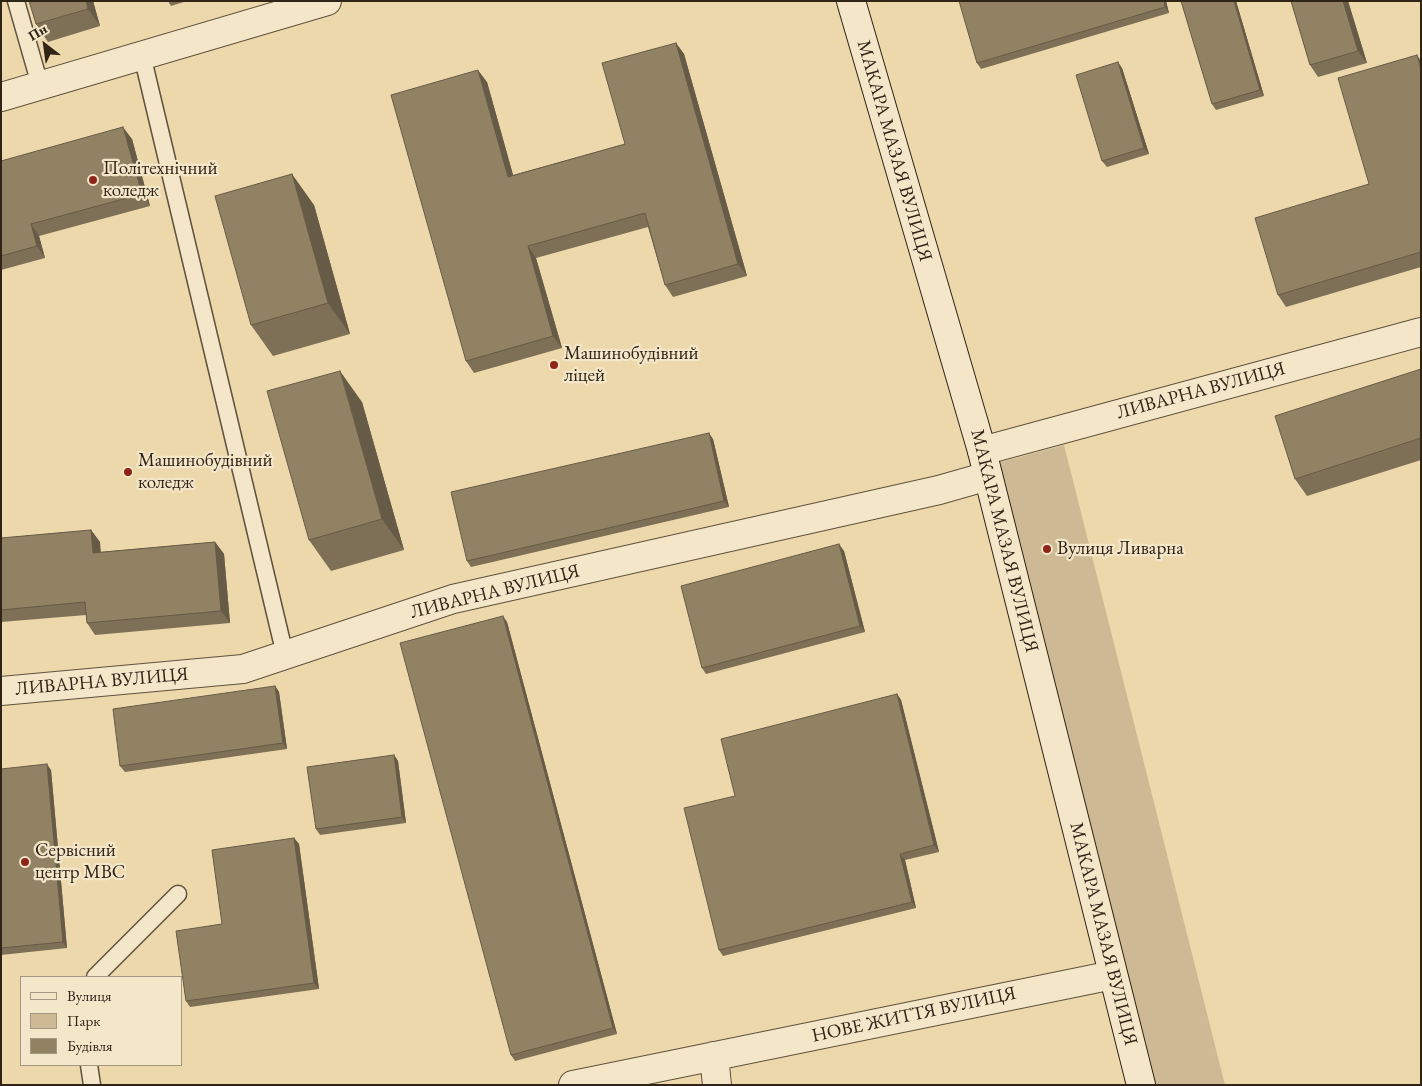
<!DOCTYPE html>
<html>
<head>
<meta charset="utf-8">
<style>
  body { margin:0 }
  #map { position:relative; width:1422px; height:1086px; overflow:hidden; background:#edd8ac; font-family:"EB Garamond",serif }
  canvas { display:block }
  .frame { position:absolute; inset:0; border:2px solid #302417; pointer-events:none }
  .legend { position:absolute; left:20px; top:976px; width:162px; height:90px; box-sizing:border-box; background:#f3e6c9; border:1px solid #a59882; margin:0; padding:6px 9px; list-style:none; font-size:15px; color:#302417 }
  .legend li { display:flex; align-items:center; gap:10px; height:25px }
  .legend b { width:25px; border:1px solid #a59882 }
  .north { position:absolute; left:20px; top:20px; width:50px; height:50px; -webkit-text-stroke:4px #f3e6c9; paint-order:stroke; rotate:330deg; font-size:14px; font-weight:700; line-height:20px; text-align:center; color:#302417 }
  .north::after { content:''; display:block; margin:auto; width:18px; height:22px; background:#302417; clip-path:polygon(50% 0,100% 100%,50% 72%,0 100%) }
</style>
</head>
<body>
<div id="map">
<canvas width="1422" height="1086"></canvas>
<div class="frame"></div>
<ul class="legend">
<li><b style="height:6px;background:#f3e6c9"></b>Вулиця</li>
<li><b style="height:14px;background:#cdb993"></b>Парк</li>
<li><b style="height:14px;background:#928264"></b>Будівля</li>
</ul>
<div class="north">Пн</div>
</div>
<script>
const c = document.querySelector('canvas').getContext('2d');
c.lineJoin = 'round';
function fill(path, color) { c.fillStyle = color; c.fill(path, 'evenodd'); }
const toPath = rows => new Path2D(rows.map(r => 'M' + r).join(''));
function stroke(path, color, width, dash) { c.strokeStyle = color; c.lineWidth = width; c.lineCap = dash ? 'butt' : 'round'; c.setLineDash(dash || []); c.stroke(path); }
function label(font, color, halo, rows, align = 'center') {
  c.font = font + ' "EB Garamond",serif'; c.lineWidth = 4.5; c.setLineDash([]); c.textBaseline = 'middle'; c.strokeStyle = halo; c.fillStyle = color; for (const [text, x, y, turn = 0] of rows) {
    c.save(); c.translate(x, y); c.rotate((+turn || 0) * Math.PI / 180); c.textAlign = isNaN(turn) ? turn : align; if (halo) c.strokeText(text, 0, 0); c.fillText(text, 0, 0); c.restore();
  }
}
const green = toPath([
  [1064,445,1225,1085,1149,1085,994,464]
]);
const service = toPath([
  [16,1,40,85],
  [142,55,285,655],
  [95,977,178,894],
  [89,1065,92,1085]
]);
const minor = toPath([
  [1,97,327,1],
  [982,451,1421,332],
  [1,691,243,669,453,599,939,490,988,476],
  [714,1056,717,1085],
  [573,1085,1113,975]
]);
const secondary = toPath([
  [851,1,982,451,1141,1085]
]);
const wall = toPath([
  [93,1,100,26,48,42,36,24],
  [168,1,187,1,171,6],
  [1166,1,1169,13,981,69,977,63],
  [1181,1,1236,1,1264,96,1216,110,1212,104],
  [1291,1,1348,1,1367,63,1318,77,1310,65],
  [676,43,684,54,747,276,673,297,665,285,648,227,536,258,562,348,474,373,466,361,487,82,513,175,625,144],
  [1421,61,1421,267,1286,307,1278,295,1369,184],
  [1122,68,1149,154,1107,167,1102,161],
  [132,139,150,206,39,236,45,258,1,270,1,161],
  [314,205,350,334,273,356,251,325],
  [1421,369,1421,460,1307,496,1295,479],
  [362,402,404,550,331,571,309,540],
  [713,439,729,507,471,567,467,561],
  [91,530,100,542,100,552,215,542,224,554,230,623,95,635,87,623,86,615,1,622,1,538],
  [844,551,865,632,706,674,702,668],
  [507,622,617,1034,515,1061,511,1055],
  [275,686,279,692,287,749,125,772,120,766],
  [897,694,901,700,939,852,905,860,916,908,723,956,719,950,735,796],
  [394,755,398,761,406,823,320,835,316,829],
  [1,769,51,770,67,948,1,955],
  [294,838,299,844,319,989,190,1007,186,1001,222,924]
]);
const shadedWall = toPath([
  [86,1,93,1,100,26,88,9],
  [1164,1,1166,1,1169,13,1165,7],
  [1234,1,1236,1,1264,96,1260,90],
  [1343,1,1348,1,1367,63,1358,51],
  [676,43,684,54,747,276,738,264],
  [1417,55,1421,61,1421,69],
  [1118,62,1122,68,1149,154,1144,148],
  [478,70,487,82,517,189,508,177],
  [123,127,132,139,150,206,142,194],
  [292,174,314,205,350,334,328,303],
  [31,224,39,236,45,258,37,246],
  [528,246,536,258,562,348,553,336],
  [340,371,362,402,404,550,382,519],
  [709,433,713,439,729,507,724,501],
  [91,530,100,542,102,565,93,553],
  [215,542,224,554,230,623,221,611],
  [839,544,844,551,865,632,860,626],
  [503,616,507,622,617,1034,613,1028],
  [275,686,279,692,287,749,283,743],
  [897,694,901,700,939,852,934,845],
  [394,755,398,761,406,823,402,817],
  [47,764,51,770,67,948,63,942],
  [294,838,299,844,319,989,314,983],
  [900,854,905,860,916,908,912,902]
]);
const building = toPath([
  [29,1,86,1,88,9,36,24,29,1],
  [959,1,1164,1,1165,7,977,63,959,1],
  [1181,1,1234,1,1260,90,1212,104,1181,1],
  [1291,1,1343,1,1358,51,1310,65,1291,1],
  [676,43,738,264,665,285,645,213,528,246,553,336,466,361,391,95,478,70,508,177,625,144,602,63,676,43],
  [1417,55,1421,69,1421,252,1278,295,1255,218,1369,184,1338,78,1417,55],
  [1118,62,1144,148,1102,161,1076,75,1118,62],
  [123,127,142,194,31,224,37,246,1,256,1,161,123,127],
  [292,174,328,303,251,325,215,196,292,174],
  [1421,369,1421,438,1295,479,1275,416,1421,369],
  [340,371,382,519,309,540,267,391,340,371],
  [709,433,724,501,467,561,451,492,709,433],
  [91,530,93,553,215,542,221,611,87,623,85,602,1,610,1,538,91,530],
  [839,544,860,626,702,668,681,586,839,544],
  [503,616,613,1028,511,1055,400,643,503,616],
  [275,686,283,743,120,766,113,709,275,686],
  [897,694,934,845,900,854,912,902,719,950,684,808,735,796,721,739,897,694],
  [394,755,402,817,316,829,307,767,394,755],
  [47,764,63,942,1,948,1,769,47,764],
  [294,838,314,983,186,1001,176,931,222,924,212,850,294,838]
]);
const markers = [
  [93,180,5,"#8f2418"],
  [554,365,5,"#8f2418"],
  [128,472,5,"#8f2418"],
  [1047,549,5,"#8f2418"],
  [25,862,5,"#8f2418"]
];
const streetNames = [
  ["МАКАРА МАЗАЯ ВУЛИЦЯ",894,151,74],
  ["ЛИВАРНА ВУЛИЦЯ",1201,391,-15],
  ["МАКАРА МАЗАЯ ВУЛИЦЯ",1004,541,76],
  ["ЛИВАРНА ВУЛИЦЯ",495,592,-14],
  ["ЛИВАРНА ВУЛИЦЯ",102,682,-5],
  ["МАКАРА МАЗАЯ ВУЛИЦЯ",1103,934,76],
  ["НОВЕ ЖИТТЯ ВУЛИЦЯ",914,1015,-12]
];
const poiNames = [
  ["Політехнічний",103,169],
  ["коледж",103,191],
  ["Машинобудівний",564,354],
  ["ліцей",564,376],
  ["Машинобудівний",138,461],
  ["коледж",138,483],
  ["Вулиця Ливарна",1057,549],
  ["Сервісний",35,851],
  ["центр МВС",35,873]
];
fill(green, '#cdb993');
stroke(service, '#5f513c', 19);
stroke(minor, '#5f513c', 30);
stroke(secondary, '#302417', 30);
stroke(service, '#f3e6c9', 16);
stroke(minor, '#f3e6c9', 28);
stroke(secondary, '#f3e6c9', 28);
fill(wall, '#7e7056');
fill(shadedWall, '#665b46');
fill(building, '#928264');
stroke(building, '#665b46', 1);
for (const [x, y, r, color] of markers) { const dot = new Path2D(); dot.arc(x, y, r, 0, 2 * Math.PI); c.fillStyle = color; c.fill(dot); stroke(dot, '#f3e6c9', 2); }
label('19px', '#302417', '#f3e6c9', streetNames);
label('19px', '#302417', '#f3e6c9', poiNames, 'left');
</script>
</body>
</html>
